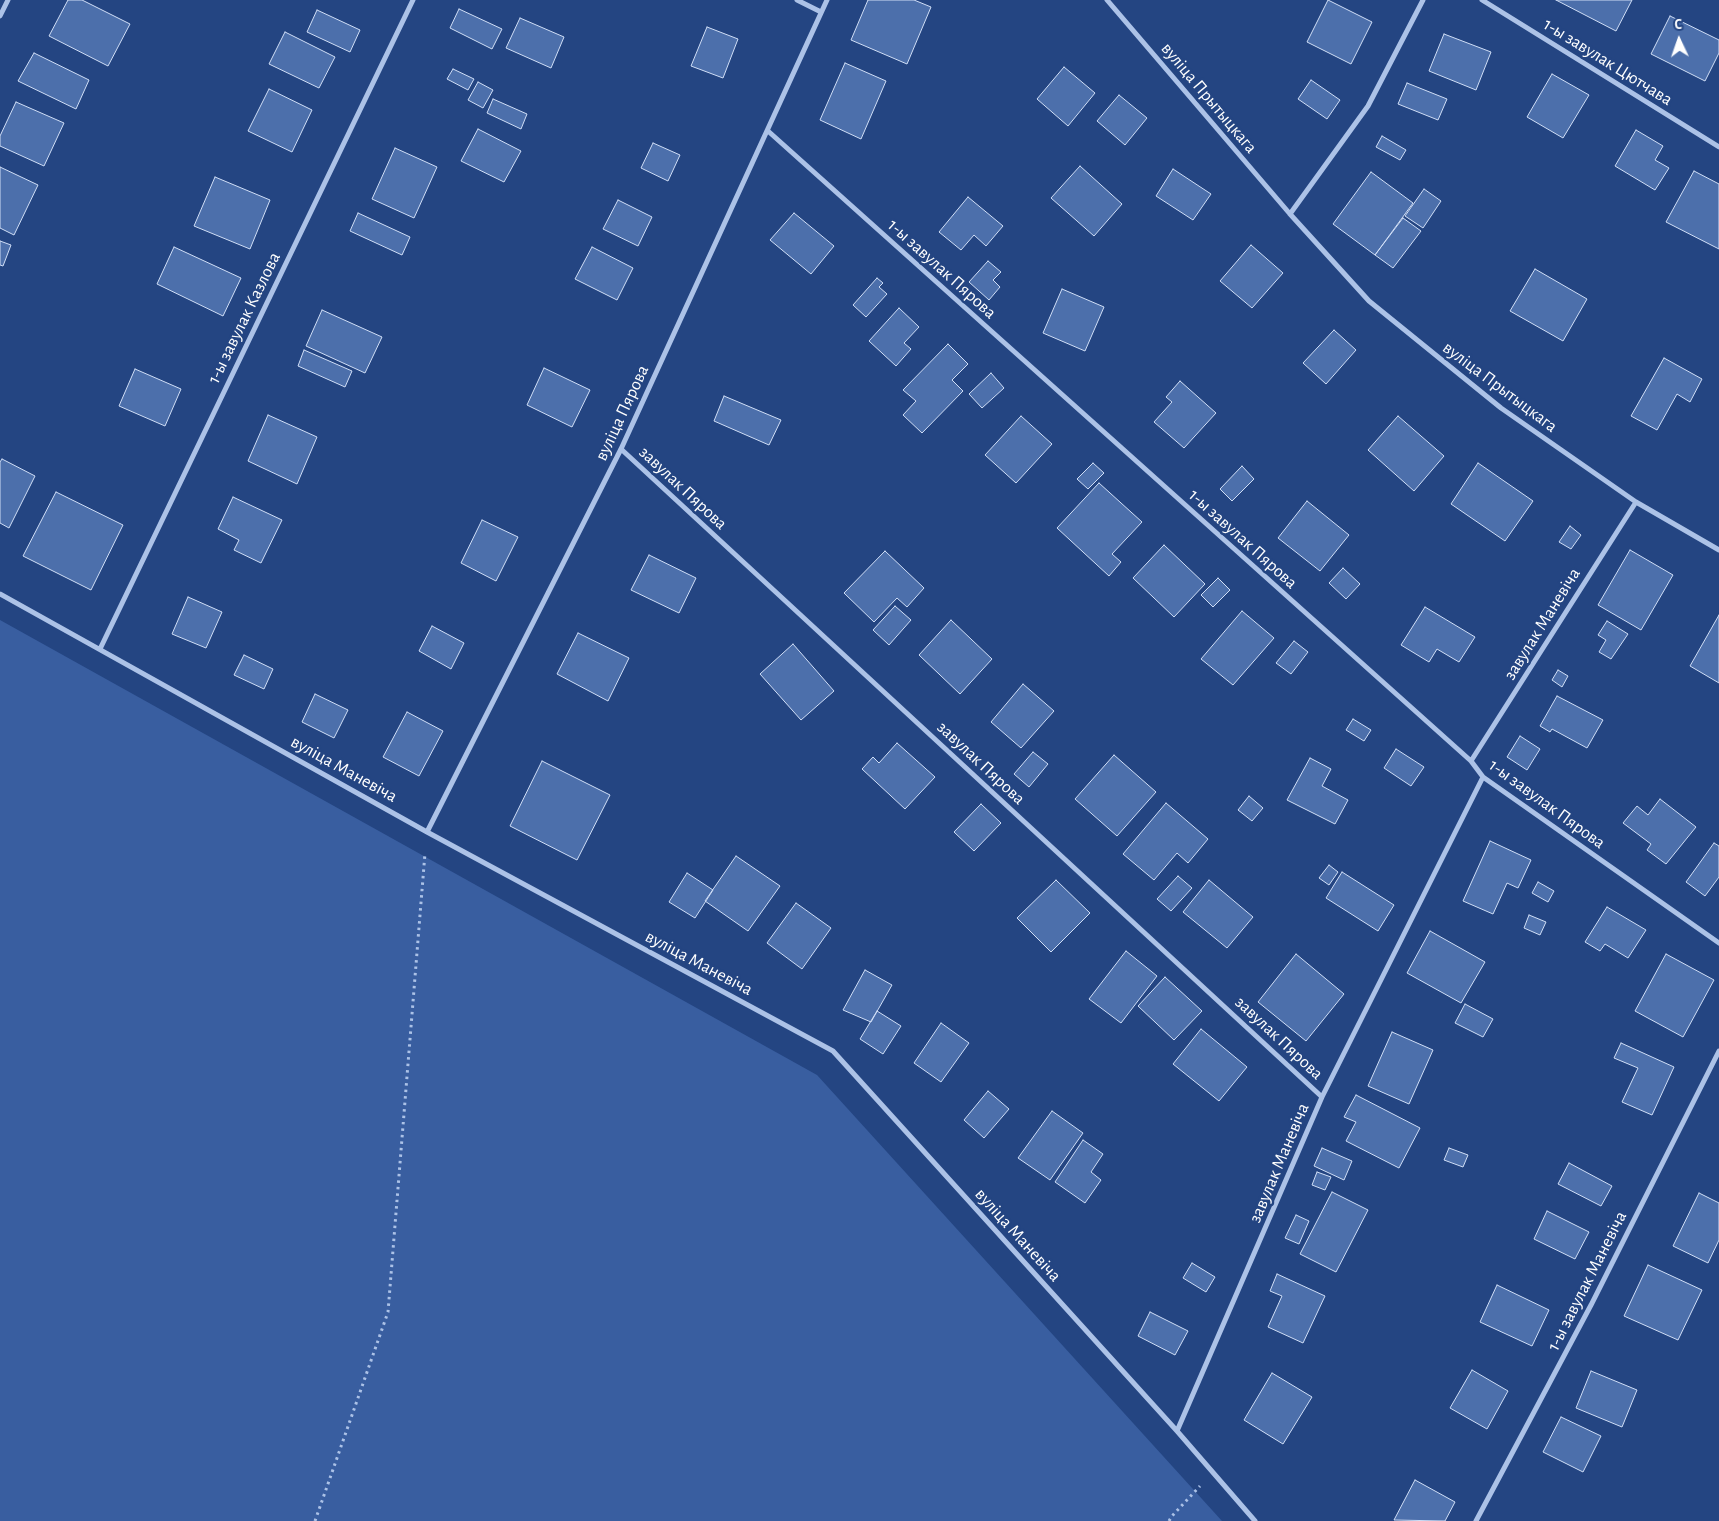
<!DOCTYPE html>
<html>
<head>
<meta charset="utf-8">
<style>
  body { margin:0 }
  #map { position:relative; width:1719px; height:1521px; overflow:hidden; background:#244582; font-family:"Alegreya Sans",sans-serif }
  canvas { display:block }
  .north { position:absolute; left:1654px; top:15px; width:50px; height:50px; -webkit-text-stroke:4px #244582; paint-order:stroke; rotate:357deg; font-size:14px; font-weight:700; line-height:20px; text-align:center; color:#fff }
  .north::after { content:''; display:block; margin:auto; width:18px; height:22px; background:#fff; clip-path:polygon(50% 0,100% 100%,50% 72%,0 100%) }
</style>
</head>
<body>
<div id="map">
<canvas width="1719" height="1521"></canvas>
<div class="north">С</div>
</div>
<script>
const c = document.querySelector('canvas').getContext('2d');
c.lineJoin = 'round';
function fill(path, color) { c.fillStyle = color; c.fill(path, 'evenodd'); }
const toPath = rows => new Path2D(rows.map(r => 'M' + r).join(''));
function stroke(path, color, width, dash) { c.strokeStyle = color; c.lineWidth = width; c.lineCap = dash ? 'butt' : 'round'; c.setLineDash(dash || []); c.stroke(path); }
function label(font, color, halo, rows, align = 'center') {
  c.font = font + ' "Alegreya Sans",sans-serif'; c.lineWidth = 5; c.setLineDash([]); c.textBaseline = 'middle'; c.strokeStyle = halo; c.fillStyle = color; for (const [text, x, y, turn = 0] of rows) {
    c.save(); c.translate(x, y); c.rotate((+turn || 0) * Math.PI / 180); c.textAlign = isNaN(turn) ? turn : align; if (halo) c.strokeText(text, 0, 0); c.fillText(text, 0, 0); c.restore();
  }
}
const green = toPath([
  [0,620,817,1075,1222,1521,0,1521]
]);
const building = toPath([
  [68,0,82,0,130,24,108,66,49,36,68,0],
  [868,0,914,0,931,7,907,64,851,40,868,0],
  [1328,0,1372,22,1351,64,1307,42,1328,0],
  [1556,0,1632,0,1616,31,1556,0],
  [459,9,502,29,492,49,450,28,459,9],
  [317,10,360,30,350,52,307,32,317,10],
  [1670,16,1719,40,1719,53,1705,81,1651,54,1670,16],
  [520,18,564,37,551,68,506,48,520,18],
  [707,27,738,39,723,78,691,66,707,27],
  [285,32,335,57,319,88,269,64,285,32],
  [1444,34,1491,52,1476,90,1429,71,1444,34],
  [34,53,89,80,76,109,18,81,34,53],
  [845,63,886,81,861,139,820,120,845,63],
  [1064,67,1095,93,1068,126,1037,99,1064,67],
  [453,69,474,79,468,90,447,79,453,69],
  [1552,74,1589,95,1563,138,1527,117,1552,74],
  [1311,80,1340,100,1327,119,1298,99,1311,80],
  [478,82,493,90,483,108,468,100,478,82],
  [1407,83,1447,99,1438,120,1398,104,1407,83],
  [269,89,312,110,292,152,248,131,269,89],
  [1119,95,1147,118,1125,145,1097,121,1119,95],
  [493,99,527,114,521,129,487,113,493,99],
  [16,102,64,123,44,166,0,146,0,136,16,102],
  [478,129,521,151,504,182,461,161,478,129],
  [1636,130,1663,146,1655,160,1669,168,1655,190,1615,166,1636,130],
  [1382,136,1406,150,1400,160,1376,147,1382,136],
  [653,143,680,155,668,181,641,168,653,143],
  [395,148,437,167,414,218,372,199,395,148],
  [1080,166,1122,204,1094,236,1051,198,1080,166],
  [0,167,38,185,14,235,0,228,0,167],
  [1173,169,1211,194,1193,220,1156,196,1173,169],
  [1694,171,1719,184,1719,249,1666,222,1694,171],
  [1371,172,1413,203,1375,255,1333,224,1371,172],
  [215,177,270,200,250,249,194,226,215,177],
  [1424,189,1441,201,1423,228,1405,216,1424,189],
  [968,197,1003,226,986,246,974,235,961,250,939,232,968,197],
  [618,200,652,217,638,246,603,229,618,200],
  [358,213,410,237,402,255,350,231,358,213],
  [794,213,834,246,811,274,770,240,794,213],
  [1403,218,1421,231,1393,268,1375,255,1403,218],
  [0,241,11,245,3,266,0,265,0,241],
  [1251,245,1283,273,1252,308,1220,281,1251,245],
  [174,247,241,278,223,316,157,284,174,247],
  [592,247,633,268,617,300,575,279,592,247],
  [988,261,1001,272,993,280,1000,287,989,300,969,282,988,261],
  [1535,269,1587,299,1563,341,1510,311,1535,269],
  [877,278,883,283,879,287,887,294,866,317,853,305,877,278],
  [1062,289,1104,307,1085,351,1043,333,1062,289],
  [899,308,919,327,904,343,911,349,896,366,869,341,899,308],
  [322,310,382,337,365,373,306,346,322,310],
  [1334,330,1356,350,1326,384,1303,363,1334,330],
  [948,344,968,364,952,380,963,391,922,433,903,415,916,401,903,390,948,344],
  [304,350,352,371,345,387,298,366,304,350],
  [1664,358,1702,379,1690,402,1677,394,1657,430,1631,416,1664,358],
  [544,368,590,390,572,427,527,405,544,368],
  [135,369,181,389,165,426,119,406,135,369],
  [991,373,1004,388,982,408,969,394,991,373],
  [1180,381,1216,413,1184,448,1154,422,1172,402,1166,397,1180,381],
  [724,396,781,420,769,445,714,421,724,396],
  [268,415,317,437,297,484,248,461,268,415],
  [1021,416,1052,444,1016,483,985,455,1021,416],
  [1398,416,1444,456,1414,491,1368,450,1398,416],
  [2,459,35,476,9,528,0,523,0,462,2,459],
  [1093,463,1104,473,1088,489,1077,479,1093,463],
  [1478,463,1533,501,1505,541,1451,504,1478,463],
  [1242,466,1254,479,1232,501,1220,489,1242,466],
  [1099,483,1142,522,1112,554,1121,562,1109,576,1057,528,1099,483],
  [56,492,123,525,91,590,23,556,56,492],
  [233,497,282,520,261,563,234,550,239,540,218,529,233,497],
  [1307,501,1349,535,1320,571,1278,538,1307,501],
  [482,520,518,537,496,581,461,563,482,520],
  [1570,526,1581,535,1571,549,1559,542,1570,526],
  [1164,545,1205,584,1174,617,1133,578,1164,545],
  [1630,550,1673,575,1641,630,1598,605,1630,550],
  [885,551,924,588,907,607,897,598,874,622,844,593,885,551],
  [649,555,696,578,679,613,631,590,649,555],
  [1343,568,1360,584,1346,599,1329,583,1343,568],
  [1218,578,1230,590,1213,607,1201,595,1218,578],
  [188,597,222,612,206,648,172,634,188,597],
  [895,606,911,620,889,645,873,630,895,606],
  [1425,607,1475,637,1459,662,1437,649,1429,662,1401,645,1425,607],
  [1242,611,1274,638,1233,685,1201,659,1242,611],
  [1719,615,1719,683,1690,666,1719,615],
  [951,620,992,659,960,694,919,655,951,620],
  [1607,621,1628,634,1611,659,1599,652,1606,640,1598,635,1607,621],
  [432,626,464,643,451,669,419,651,432,626],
  [578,633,629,658,608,701,557,674,578,633],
  [1294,641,1308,652,1291,674,1276,663,1294,641],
  [793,644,834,691,801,720,760,674,793,644],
  [244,655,273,669,264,689,234,675,244,655],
  [1558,670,1568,676,1562,687,1552,680,1558,670],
  [1023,684,1054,711,1021,748,991,722,1023,684],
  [315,694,348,710,334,738,302,722,315,694],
  [1557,696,1603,720,1587,748,1552,729,1550,732,1540,726,1557,696],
  [407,712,443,731,419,776,383,757,407,712],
  [1353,719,1371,730,1364,741,1346,730,1353,719],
  [1520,736,1540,749,1527,770,1507,757,1520,736],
  [897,743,935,777,905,809,862,769,873,757,879,763,897,743],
  [1396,749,1424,767,1411,786,1384,768,1396,749],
  [1033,752,1048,764,1029,787,1014,774,1033,752],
  [1114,755,1156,792,1117,836,1075,799,1114,755],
  [1310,758,1331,769,1322,786,1348,800,1335,824,1287,800,1310,758],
  [542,761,610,795,577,860,510,826,542,761],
  [1249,796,1263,808,1252,821,1238,810,1249,796],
  [1660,799,1696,827,1666,864,1647,850,1651,844,1623,823,1637,806,1648,815,1660,799],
  [1166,803,1208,839,1188,863,1177,853,1154,880,1123,854,1166,803],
  [981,804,1001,823,974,851,954,832,981,804],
  [1490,841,1531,860,1518,888,1507,883,1493,914,1463,901,1490,841],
  [1714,843,1719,846,1719,877,1705,896,1686,882,1714,843],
  [736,856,780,886,748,931,705,901,736,856],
  [1329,865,1338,872,1329,885,1319,878,1329,865],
  [1342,872,1394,905,1378,931,1326,898,1342,872],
  [687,873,713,890,695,918,669,902,687,873],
  [1178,876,1192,888,1171,911,1157,899,1178,876],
  [1056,880,1090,913,1051,952,1017,918,1056,880],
  [1209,880,1253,917,1227,948,1183,912,1209,880],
  [1538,882,1554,891,1548,902,1532,893,1538,882],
  [796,903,831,928,802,969,767,943,796,903],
  [1607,907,1646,930,1628,958,1605,944,1600,951,1585,942,1607,907],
  [1529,915,1546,922,1540,935,1524,928,1529,915],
  [1430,931,1485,962,1461,1003,1407,973,1430,931],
  [1126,951,1157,976,1121,1023,1089,999,1126,951],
  [1296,954,1344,994,1306,1041,1258,1002,1296,954],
  [1666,954,1714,980,1683,1037,1635,1011,1666,954],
  [865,970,892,985,871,1022,843,1010,865,970],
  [1165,977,1202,1011,1174,1040,1138,1006,1165,977],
  [1465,1004,1493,1019,1483,1037,1455,1023,1465,1004],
  [877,1011,901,1026,883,1054,860,1039,877,1011],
  [941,1023,969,1043,941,1082,914,1063,941,1023],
  [1201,1029,1247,1067,1219,1101,1173,1064,1201,1029],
  [1392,1032,1433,1050,1409,1104,1368,1086,1392,1032],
  [1621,1043,1674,1067,1652,1115,1622,1102,1638,1068,1614,1058,1621,1043],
  [988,1091,1009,1109,984,1138,964,1120,988,1091],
  [1356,1095,1420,1128,1399,1168,1346,1141,1356,1122,1344,1117,1356,1095],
  [1052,1111,1083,1133,1050,1180,1018,1158,1052,1111],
  [1083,1140,1103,1154,1091,1172,1101,1180,1085,1203,1055,1182,1083,1140],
  [1322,1148,1352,1161,1344,1180,1314,1166,1322,1148],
  [1449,1148,1468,1155,1463,1167,1444,1160,1449,1148],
  [1569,1163,1612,1186,1601,1206,1558,1184,1569,1163],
  [1317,1172,1331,1177,1325,1190,1312,1185,1317,1172],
  [1332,1192,1368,1210,1336,1272,1300,1254,1332,1192],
  [1699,1193,1719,1203,1719,1240,1708,1263,1673,1246,1699,1193],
  [1547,1211,1589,1232,1575,1259,1534,1239,1547,1211],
  [1296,1215,1309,1221,1299,1244,1285,1238,1296,1215],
  [1192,1263,1215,1277,1206,1292,1183,1278,1192,1263],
  [1648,1265,1702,1290,1678,1340,1624,1316,1648,1265],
  [1277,1274,1325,1296,1303,1343,1268,1327,1282,1296,1270,1291,1277,1274],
  [1497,1285,1549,1310,1532,1346,1480,1322,1497,1285],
  [1150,1312,1188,1331,1175,1355,1138,1336,1150,1312],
  [1472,1370,1508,1391,1487,1429,1450,1408,1472,1370],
  [1591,1371,1637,1390,1622,1427,1576,1408,1591,1371],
  [1272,1373,1312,1397,1283,1444,1244,1420,1272,1373],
  [1561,1417,1601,1436,1583,1472,1543,1452,1561,1417],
  [1415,1480,1455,1502,1445,1521,1394,1520,1415,1480]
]);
const path = toPath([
  [315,1521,388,1312,425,853],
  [1169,1521,1172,1516,1200,1486]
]);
const street = toPath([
  [797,0,821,12],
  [1107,0,1290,214,1369,301,1501,408,1636,502,1719,550],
  [1482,0,1719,147],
  [0,16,8,0],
  [768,131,1471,761,1483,777,1719,943],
  [1290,214,1368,106,1423,0],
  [621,449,1322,1097],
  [0,594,427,832,833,1051,1177,1431,1255,1521],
  [100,649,413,0],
  [1471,761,1636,502],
  [427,832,621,449,827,0],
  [1177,1431,1322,1097,1483,777],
  [1476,1521,1591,1305,1719,1051]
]);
const streetNames = [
  ["1-ы завулак Цютчава",1608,62,32],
  ["вуліца Прытыцкага",1209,98,50],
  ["1-ы завулак Пярова",942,269,42],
  ["1-ы завулак Казлова",244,318,-64],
  ["вуліца Прытыцкага",1500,387,37],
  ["вуліца Пярова",622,413,-65],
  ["завулак Пярова",683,488,43],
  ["1-ы завулак Пярова",1243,539,42],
  ["завулак Маневіча",1542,624,-58],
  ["завулак Пярова",981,763,43],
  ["вуліца Маневіча",344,769,29],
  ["1-ы завулак Пярова",1547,804,36],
  ["вуліца Маневіча",699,963,28],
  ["завулак Пярова",1279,1038,43],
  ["завулак Маневіча",1279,1163,-67],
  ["вуліца Маневіча",1018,1235,48],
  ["1-ы завулак Маневіча",1587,1281,-63]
];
fill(green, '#395ea0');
fill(building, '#4c6fab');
stroke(building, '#d0def6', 1);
stroke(path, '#acc2e7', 3, [2.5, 4]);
stroke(street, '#acc2e7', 5);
label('18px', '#fff', '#244582', streetNames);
</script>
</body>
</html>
